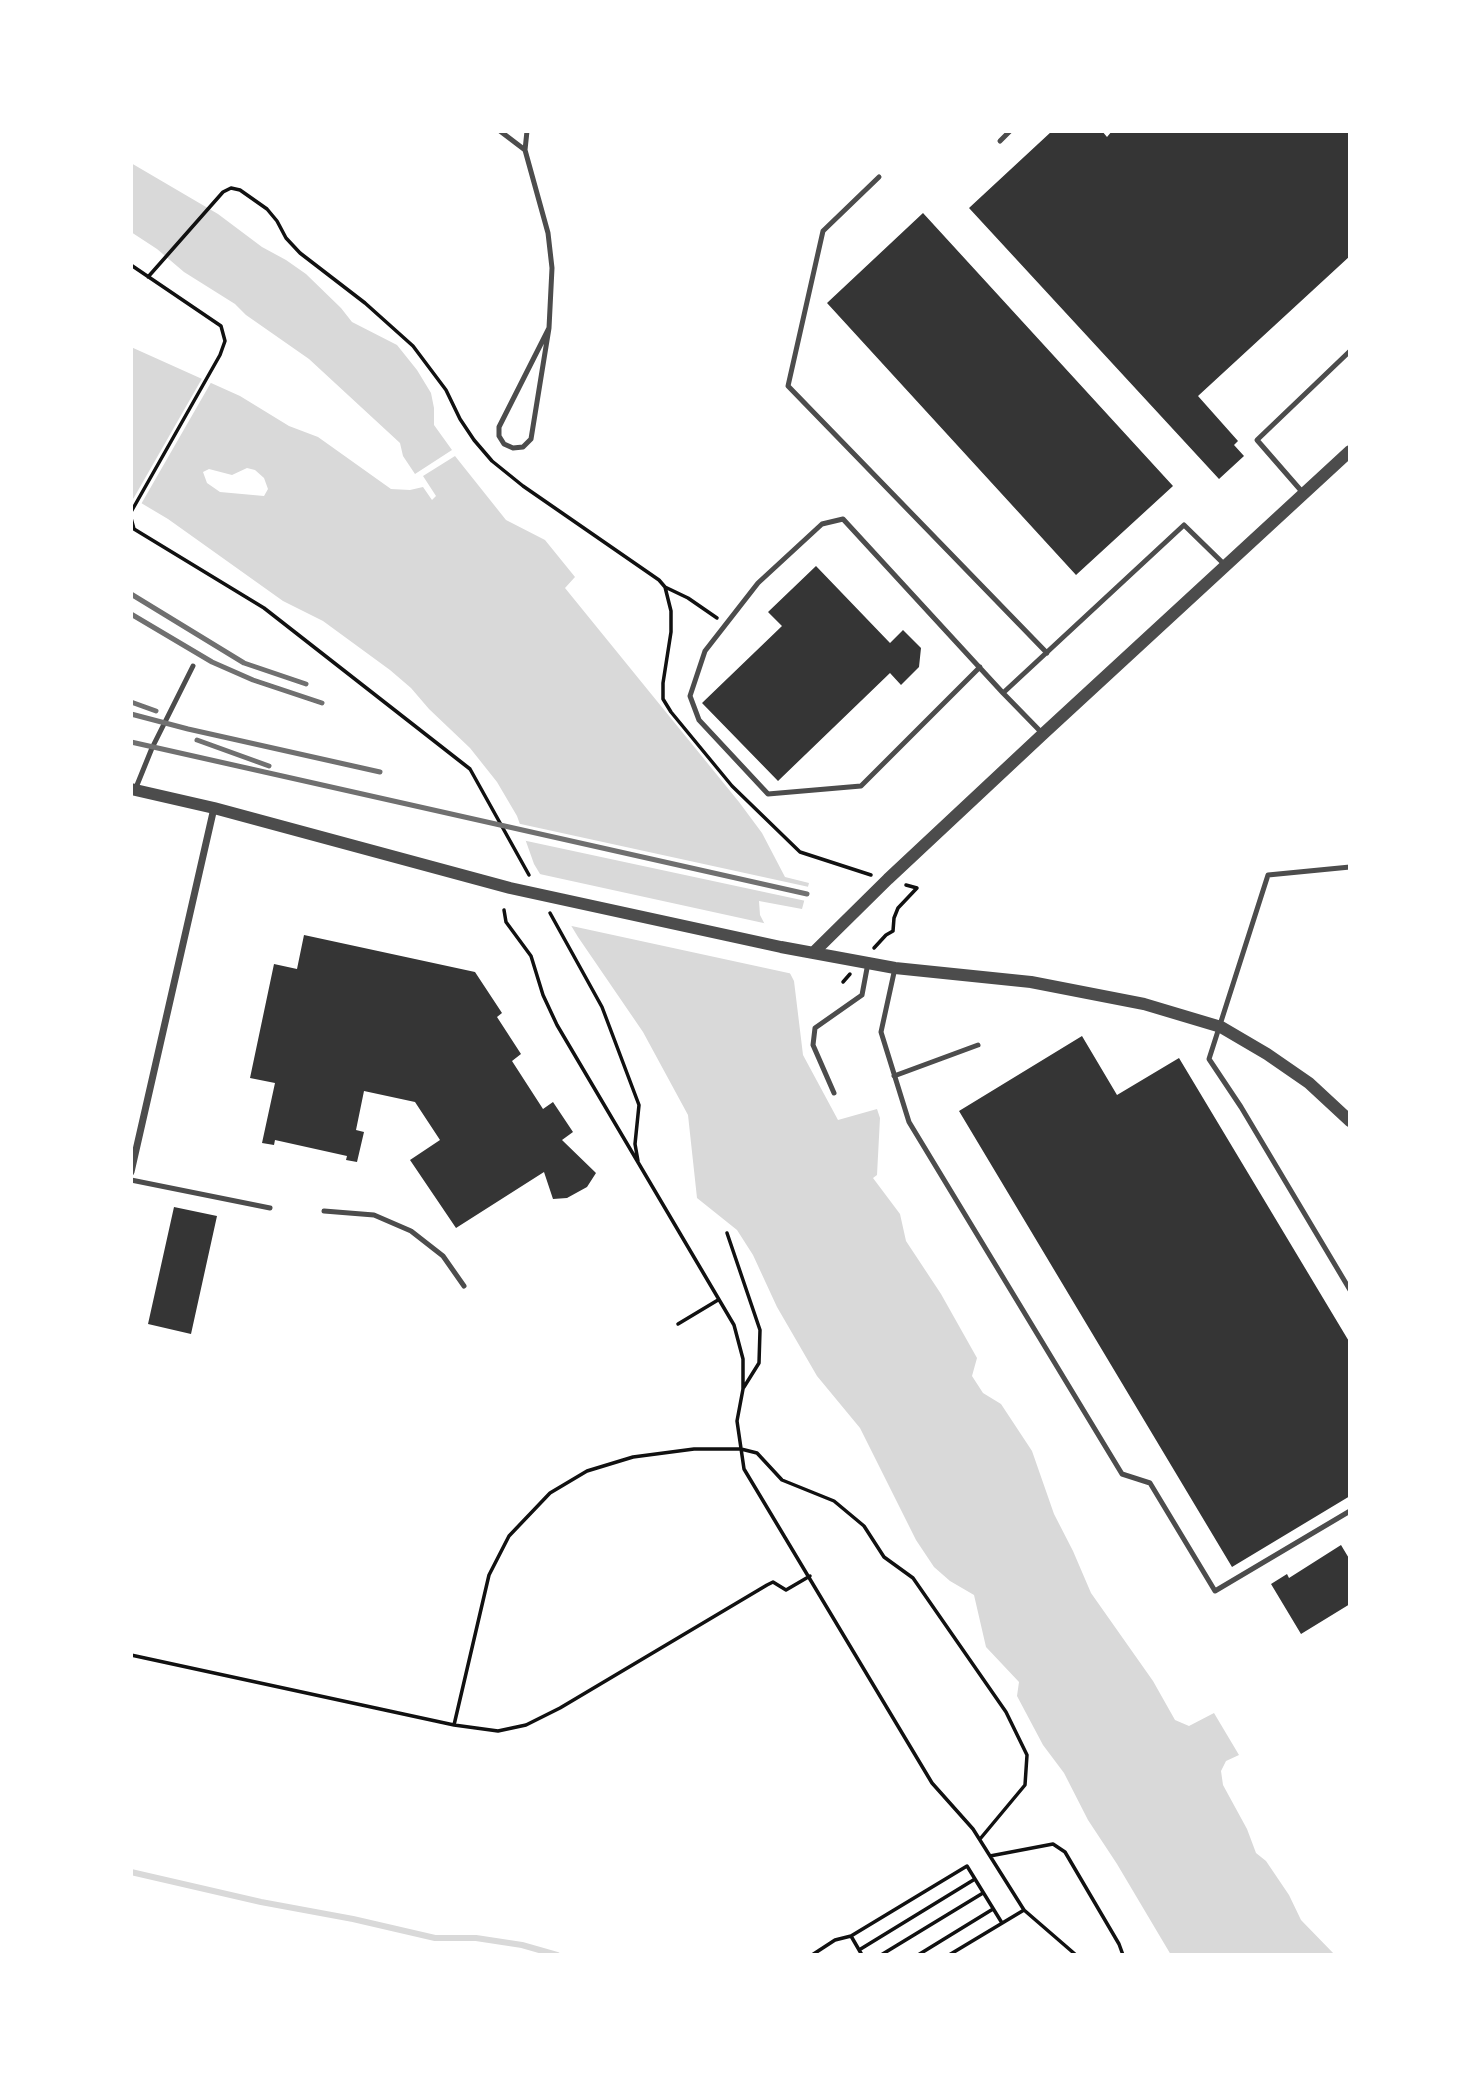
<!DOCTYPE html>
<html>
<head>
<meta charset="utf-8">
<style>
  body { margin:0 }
  #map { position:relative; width:1481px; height:2086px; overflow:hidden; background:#fff; font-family:Signika,sans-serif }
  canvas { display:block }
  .frame { position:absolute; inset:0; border:133px solid #fff; pointer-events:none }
</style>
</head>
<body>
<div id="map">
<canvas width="1481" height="2086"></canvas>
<div class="frame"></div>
</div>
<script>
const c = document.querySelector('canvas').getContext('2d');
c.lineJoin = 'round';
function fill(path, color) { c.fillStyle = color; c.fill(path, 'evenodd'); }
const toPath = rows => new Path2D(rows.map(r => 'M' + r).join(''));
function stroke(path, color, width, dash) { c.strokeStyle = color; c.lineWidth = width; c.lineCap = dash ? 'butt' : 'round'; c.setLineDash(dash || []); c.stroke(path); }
const water = toPath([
  [131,163,218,214,262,247,286,260,306,274,341,308,352,322,397,345,417,370,431,393,434,408,434,425,452,450,415,474,403,456,400,443,309,359,246,315,235,304,184,272,157,249,131,232],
  [131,347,240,396,289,426,318,437,391,489,410,490,423,487,432,500,436,496,423,476,455,456,506,520,545,540,575,577,565,588,739,802,762,833,785,877,809,883,802,909,759,901,760,915,794,981,803,1055,838,1120,877,1109,880,1118,877,1175,873,1178,900,1214,906,1241,941,1294,977,1358,972,1376,983,1393,1001,1404,1032,1451,1054,1514,1073,1551,1091,1593,1153,1681,1175,1720,1189,1726,1214,1713,1239,1755,1226,1761,1221,1771,1223,1785,1247,1829,1256,1853,1266,1861,1289,1895,1301,1920,1335,1955,1171,1955,1117,1864,1088,1820,1064,1773,1043,1745,1017,1696,1019,1682,986,1647,974,1595,950,1581,934,1567,916,1540,860,1428,817,1376,777,1307,753,1255,737,1230,697,1198,688,1115,643,1032,578,937,534,864,517,816,497,782,470,748,429,709,411,688,390,670,323,621,283,601,168,519,131,497],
  [247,468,255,470,264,478,268,489,264,496,220,492,207,483,203,472,209,469,232,475]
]);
const pier = toPath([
  [204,375,213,379,140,506,132,501],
  [516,823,809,887,806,901,522,840],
  [535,873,768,924,793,974,567,925]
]);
const stream = toPath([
  [131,1872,261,1902,353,1919,435,1938,476,1938,522,1945,557,1955]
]);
const building = toPath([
  [1052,131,1102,131,1107,137,1112,131,1350,131,1350,256,1198,396,1238,441,1234,445,1244,456,1219,479,969,208],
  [923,213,1173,486,1076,575,827,303],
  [816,566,890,643,903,630,921,648,919,667,901,685,890,673,778,781,702,703,782,626,768,612],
  [304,935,475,972,502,1013,497,1017,521,1054,512,1061,543,1109,553,1102,573,1132,562,1140,596,1173,587,1187,567,1198,553,1199,544,1172,456,1228,410,1160,440,1140,415,1102,364,1091,356,1130,364,1132,357,1162,346,1160,347,1156,275,1140,274,1145,262,1143,275,1083,250,1078,274,964,297,969],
  [1082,1036,1117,1095,1179,1058,1350,1343,1350,1496,1232,1567,959,1111],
  [174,1207,217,1216,191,1334,148,1324],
  [1341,1545,1350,1560,1350,1604,1301,1634,1271,1584,1287,1574,1289,1578]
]);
const path = toPath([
  [131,265,221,326,225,341,220,355,131,512],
  [148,277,223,192,231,188,240,190,267,209,277,221,286,238,300,253,365,303,413,346,446,390,460,419,474,440,492,461,523,486,659,580,665,587,671,611,671,632,663,683,663,699,671,712,732,786,800,852,871,875],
  [131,518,134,529,264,608,470,769,529,875],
  [665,587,688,598,717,618],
  [504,910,506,922,531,956,543,995,557,1025,734,1325,743,1359,743,1389,737,1421,744,1469,932,1783,973,1829,1024,1910,1076,1955],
  [550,913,602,1007,639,1105,635,1144,638,1161],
  [874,948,886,935,893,931,894,918,898,908,917,888,906,885],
  [843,982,850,974],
  [727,1233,760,1330,759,1363,744,1387],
  [678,1324,718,1300],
  [131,1655,454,1725,498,1731,526,1725,560,1708,767,1585,773,1582,786,1590,810,1576],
  [454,1725,489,1575,509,1536,550,1493,587,1471,633,1457,694,1449,741,1449,757,1453,782,1480,834,1501,864,1526,884,1557,913,1578,1006,1712,1027,1755,1025,1785,980,1839],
  [990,1856,1053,1844,1065,1852,1119,1944,1123,1955],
  [851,1936,862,1955],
  [859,1950,975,1879],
  [812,1955,835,1940,851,1936,967,1866,1002,1923],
  [881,1955,983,1893],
  [918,1955,993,1909],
  [949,1955,1024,1910]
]);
const service = toPath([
  [500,131,525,150],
  [527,131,525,150,548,233,552,268,549,328,499,427,499,436,504,444,513,448,523,447,531,439,549,328],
  [1000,141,1010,131],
  [879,177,823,231,788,386,1047,653],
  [1304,494,1257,440,1350,351],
  [980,667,861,786,768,794,699,720,690,696,705,651,758,583,822,524,843,519,1003,693],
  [1042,733,1003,693,1184,525,1226,566],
  [135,790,152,748,193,666],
  [1350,867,1268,875,1209,1059,1241,1107,1350,1290],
  [895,968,881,1032,909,1122,1122,1474,1150,1483,1215,1591,1350,1511],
  [894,1076,978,1045],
  [834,1093,813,1045,815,1028,862,995,868,963],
  [131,1180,270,1208],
  [324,1211,374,1215,411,1231,443,1256,464,1286]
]);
const minor = toPath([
  [131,1172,214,808]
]);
const tertiary = toPath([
  [131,789,214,808,510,888,781,947,895,968,1031,982,1144,1004,1221,1027,1267,1054,1309,1083,1350,1121],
  [813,953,888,879,1043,734,1350,451]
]);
const rail = toPath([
  [131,594,244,663,306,684],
  [131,614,212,662,253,680,322,703],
  [131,702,156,711],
  [131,714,188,729,380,772],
  [197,740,269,766],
  [131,742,807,894]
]);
fill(water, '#d9d9d9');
fill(pier, '#fff');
stroke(stream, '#d9d9d9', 6);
fill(building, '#353535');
stroke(path, '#111', 3.5);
stroke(service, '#4c4c4c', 5);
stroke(minor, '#4c4c4c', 7);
stroke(tertiary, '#4c4c4c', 12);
stroke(rail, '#707070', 5);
</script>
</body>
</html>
